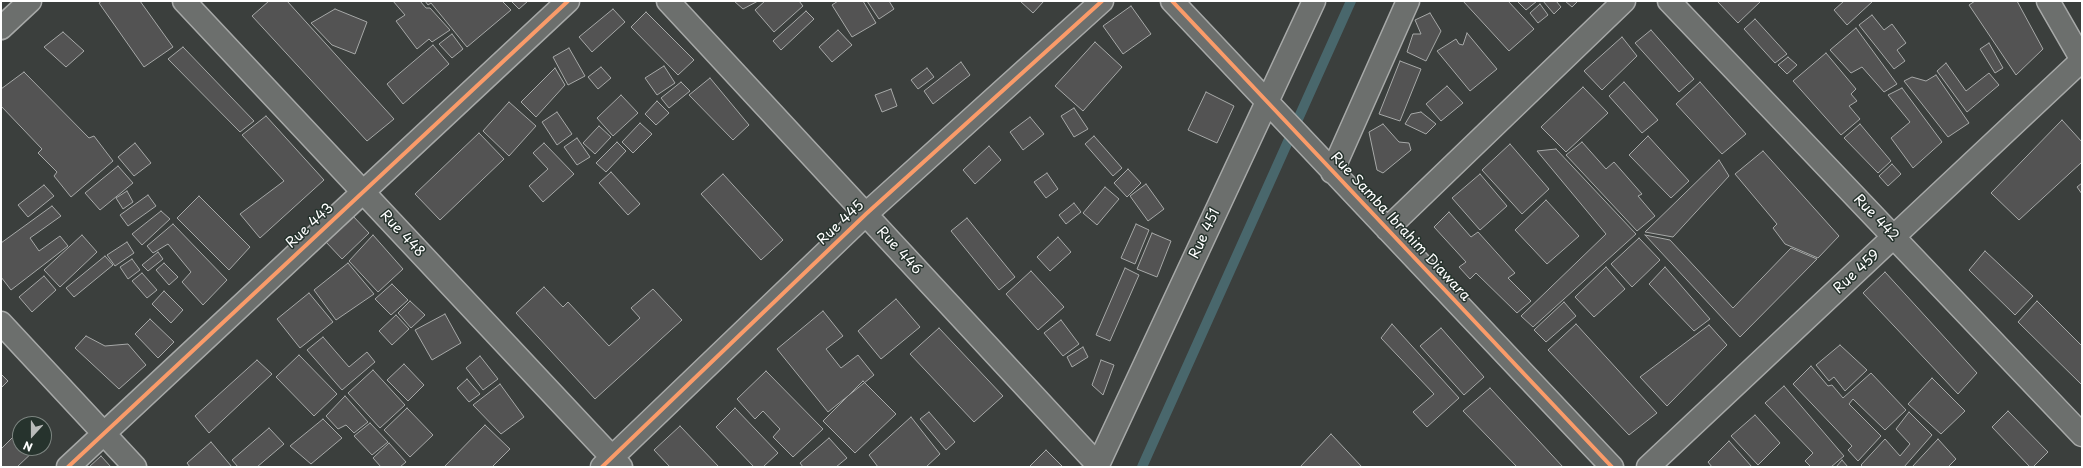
<!DOCTYPE html>
<html>
<head>
<meta charset="utf-8">
<style>
  body { margin:0 }
  #map { position:relative; width:2083px; height:468px; overflow:hidden; background:#3b3f3d; font-family:"Playpen Sans",sans-serif }
  canvas { display:block }
  .frame { position:absolute; inset:0; border:2px solid #fff; pointer-events:none }
  .north { position:absolute; left:12px; top:416px; width:40px; height:40px; box-sizing:border-box; background:#26332d; border:1px solid #7d8581; border-radius:50%; rotate:201deg; font-size:11px; font-weight:700; line-height:16px; text-align:center; color:#fff }
  .north::after { content:''; display:block; margin:auto; width:14px; height:18px; background:#babcbb; clip-path:polygon(50% 0,100% 100%,50% 72%,0 100%) }
</style>
</head>
<body>
<div id="map">
<canvas width="2083" height="468"></canvas>
<div class="frame"></div>
<div class="north">N</div>
</div>
<script>
const c = document.querySelector('canvas').getContext('2d');
c.lineJoin = 'round';
const toPath = rows => new Path2D(rows.map(r => 'M' + r).join(''));
function stroke(path, color, width, dash) { c.strokeStyle = color; c.lineWidth = width; c.lineCap = dash ? 'butt' : 'round'; c.setLineDash(dash || []); c.stroke(path); }
function fill(path, color) { c.fillStyle = color; c.fill(path, 'evenodd'); }
function label(font, color, halo, rows, align = 'center') {
  c.font = font + ' "Playpen Sans",sans-serif'; c.lineWidth = 3; c.setLineDash([]); c.textBaseline = 'middle'; c.strokeStyle = halo; c.fillStyle = color; for (const [text, x, y, turn = 0] of rows) {
    c.save(); c.translate(x, y); c.rotate((+turn || 0) * Math.PI / 180); c.textAlign = isNaN(turn) ? turn : align; if (halo) c.strokeText(text, 0, 0); c.fillText(text, 0, 0); c.restore();
  }
}
const stream = toPath([
  [1142,467,1351,1]
]);
const building = toPath([
  [102,1,140,1,173,47,144,67,99,3,102,1],
  [269,1,287,1,394,119,367,141,252,16,269,1],
  [393,1,420,1,426,8,430,8,450,30,432,42,429,39,417,49,396,21,405,15,393,1],
  [425,1,502,1,511,10,467,47,431,3,428,5,425,1],
  [511,1,528,1,519,9,511,1],
  [734,1,758,1,743,9,734,1],
  [765,1,799,1,803,6,774,32,755,10,765,1],
  [838,1,863,1,876,23,852,37,832,5,838,1],
  [867,1,889,1,894,9,879,19,867,1],
  [1020,1,1044,1,1033,13,1020,1],
  [1463,1,1508,1,1534,29,1509,51,1463,1],
  [1517,1,1537,1,1526,10,1517,1],
  [1543,1,1556,1,1561,7,1554,14,1543,1],
  [1565,1,1578,1,1572,7,1565,1],
  [1717,1,1761,1,1738,23,1717,1],
  [1844,1,1873,1,1847,25,1834,10,1844,1],
  [1975,1,2017,1,2043,49,2016,75,1969,5,1975,1],
  [1540,4,1548,15,1538,23,1530,13,1540,4],
  [1131,6,1151,34,1123,54,1103,26,1131,6],
  [335,9,367,22,355,54,332,45,311,23,335,9],
  [613,9,625,22,592,52,579,37,613,9],
  [806,11,814,19,781,50,773,41,806,11],
  [646,12,694,60,678,75,631,27,646,12],
  [1430,13,1441,31,1426,61,1407,52,1413,34,1421,34,1415,20,1430,13],
  [1872,15,1884,30,1892,24,1906,43,1897,50,1905,61,1894,69,1859,25,1872,15],
  [1755,19,1787,54,1775,63,1744,29,1755,19],
  [1856,28,1897,84,1884,92,1862,67,1851,73,1830,50,1856,28],
  [838,30,852,45,832,62,819,47,838,30],
  [1651,30,1694,79,1679,92,1635,43,1651,30],
  [63,32,84,51,66,67,44,47,63,32],
  [1467,33,1497,69,1470,91,1437,51,1456,39,1459,44,1463,45,1467,33],
  [452,34,463,49,452,58,439,44,452,34],
  [1622,37,1637,56,1602,90,1584,71,1622,37],
  [1095,42,1122,67,1083,111,1055,86,1095,42],
  [1989,43,2003,68,1995,73,1980,49,1989,43],
  [433,45,449,64,403,104,387,84,433,45],
  [183,47,254,121,240,132,168,59,183,47],
  [569,48,585,76,568,85,553,57,569,48],
  [1826,53,1856,89,1851,94,1857,101,1849,106,1860,119,1841,135,1793,81,1826,53],
  [1788,57,1797,65,1787,74,1778,65,1788,57],
  [1400,61,1421,69,1400,121,1379,114,1400,61],
  [961,62,970,75,933,104,924,91,961,62],
  [1946,63,1966,91,1989,73,1999,85,1967,112,1937,71,1946,63],
  [664,66,675,83,657,95,645,78,664,66],
  [601,67,611,78,598,89,588,77,601,67],
  [555,68,565,85,536,117,521,102,555,68],
  [927,68,934,77,918,89,911,80,927,68],
  [24,72,89,138,94,136,113,161,71,197,54,176,57,172,38,153,42,149,1,106,1,89,24,72],
  [1936,75,1969,123,1948,137,1904,81,1912,77,1926,81,1936,75],
  [710,78,749,125,733,140,689,95,710,78],
  [681,82,690,91,669,108,661,98,681,82],
  [1624,82,1658,120,1642,133,1609,96,1624,82],
  [1700,82,1746,134,1722,154,1676,104,1700,82],
  [1447,86,1463,103,1441,121,1426,104,1447,86],
  [1583,87,1608,113,1566,152,1541,127,1583,87],
  [1902,88,1942,142,1913,168,1891,138,1910,122,1888,95,1902,88],
  [891,89,897,106,882,112,875,95,891,89],
  [1206,92,1234,106,1217,143,1188,130,1206,92],
  [621,95,638,113,613,136,597,118,621,95],
  [657,101,669,113,656,125,645,114,657,101],
  [509,102,536,126,509,156,483,131,509,102],
  [1074,108,1088,129,1074,137,1061,116,1074,108],
  [557,112,572,134,557,145,542,122,557,112],
  [1421,112,1436,124,1426,134,1405,124,1411,114,1421,112],
  [266,116,324,180,260,238,240,214,284,181,242,135,266,116],
  [1030,117,1044,134,1023,150,1010,132,1030,117],
  [2062,120,2082,142,2082,162,2019,220,1991,193,2062,120],
  [640,123,652,134,633,153,622,142,640,123],
  [1383,124,1399,142,1409,143,1411,150,1383,173,1377,170,1369,132,1383,124],
  [1860,124,1891,161,1878,173,1844,138,1860,124],
  [599,126,611,137,595,154,583,143,599,126],
  [479,133,504,159,440,220,415,194,479,133],
  [1094,136,1122,168,1113,176,1085,144,1094,136],
  [1648,136,1689,181,1671,198,1629,155,1648,136],
  [577,138,590,157,577,165,564,147,577,138],
  [617,142,626,151,606,172,596,163,617,142],
  [1582,142,1606,169,1614,162,1642,194,1638,196,1655,216,1637,231,1566,155,1582,142],
  [135,143,151,163,134,176,118,157,135,143],
  [544,143,574,174,543,202,529,186,548,169,533,153,544,143],
  [1510,144,1549,189,1522,214,1482,170,1510,144],
  [989,146,1001,160,975,184,963,170,989,146],
  [1556,149,1636,234,1533,327,1521,316,1606,234,1537,151,1556,149],
  [1763,151,1839,236,1818,258,1785,244,1773,228,1777,224,1735,174,1763,151],
  [1719,160,1729,176,1673,237,1645,232,1719,160],
  [1892,164,1901,174,1888,186,1879,176,1892,164],
  [118,166,133,183,100,210,85,193,118,166],
  [1128,169,1141,183,1127,197,1114,183,1128,169],
  [611,172,640,204,628,215,599,183,611,172],
  [1047,173,1058,189,1046,198,1034,182,1047,173],
  [723,174,783,240,761,260,701,194,723,174],
  [1480,174,1507,206,1480,230,1452,198,1480,174],
  [2082,183,2082,194,2077,187,2082,183],
  [1146,184,1164,209,1148,221,1130,196,1146,184],
  [44,185,54,196,28,217,18,205,44,185],
  [1105,187,1119,199,1097,225,1083,213,1105,187],
  [127,191,133,202,123,209,116,198,127,191],
  [148,195,156,206,128,226,120,215,148,195],
  [199,196,250,247,229,270,177,218,199,196],
  [1546,200,1579,236,1547,264,1515,230,1546,200],
  [1074,203,1081,212,1066,224,1059,215,1074,203],
  [52,206,61,216,30,238,39,251,60,236,68,246,11,290,1,277,1,243,52,206],
  [161,211,170,219,142,245,132,234,161,211],
  [1449,212,1471,237,1478,232,1515,273,1508,278,1531,301,1517,313,1476,273,1470,279,1459,267,1466,262,1434,227,1449,212],
  [352,215,369,233,342,259,325,241,352,215],
  [967,218,1015,277,999,290,951,231,967,218],
  [173,224,227,280,203,305,182,282,191,272,168,244,153,253,147,246,173,224],
  [1136,224,1149,230,1135,264,1121,258,1136,224],
  [1152,233,1171,241,1157,277,1137,269,1152,233],
  [82,235,97,252,60,287,44,270,82,235],
  [373,235,403,269,378,292,349,261,373,235],
  [1645,235,1670,240,1733,308,1791,248,1817,259,1740,337,1645,235],
  [1058,237,1071,252,1050,271,1037,257,1058,237],
  [1639,238,1660,260,1632,287,1611,264,1639,238],
  [127,242,134,253,115,266,107,255,127,242],
  [1985,251,2033,296,2015,315,1969,270,1985,251],
  [158,252,163,259,148,271,142,265,158,252],
  [105,256,113,265,74,297,66,288,105,256],
  [132,259,140,270,128,279,120,267,132,259],
  [164,263,178,277,169,285,156,270,164,263],
  [348,263,374,294,336,320,314,290,348,263],
  [1606,267,1625,289,1594,317,1575,297,1606,267],
  [1665,267,1710,319,1694,331,1649,284,1665,267],
  [1125,268,1139,275,1110,341,1096,335,1125,268],
  [1031,271,1064,307,1038,330,1006,294,1031,271],
  [1885,272,1977,373,1958,394,1863,293,1885,272],
  [142,273,157,290,147,298,132,281,142,273],
  [44,276,56,290,32,312,19,297,44,276],
  [392,284,408,300,391,315,375,299,392,284],
  [544,287,563,307,568,302,609,346,640,318,631,308,653,289,682,320,595,399,516,313,544,287],
  [164,291,183,310,171,323,152,304,164,291],
  [309,293,333,322,300,348,277,319,309,293],
  [896,299,920,327,881,359,858,331,896,299],
  [410,301,425,315,411,328,398,313,410,301],
  [2037,301,2082,346,2082,385,2018,322,2037,301],
  [1564,302,1576,316,1546,342,1534,330,1564,302],
  [823,311,843,336,826,349,841,368,858,355,874,375,828,412,777,349,823,311],
  [445,314,461,343,432,360,415,330,445,314],
  [396,315,409,329,392,345,379,331,396,315],
  [150,319,174,342,158,358,135,334,150,319],
  [1061,320,1079,344,1063,356,1044,333,1061,320],
  [1392,324,1459,398,1427,427,1413,412,1434,394,1381,338,1392,324],
  [1576,324,1657,413,1629,435,1548,350,1576,324],
  [1709,325,1727,345,1667,406,1640,377,1709,325],
  [939,328,1003,396,974,422,910,354,939,328],
  [1441,328,1484,377,1464,395,1420,346,1441,328],
  [86,336,105,346,128,344,146,365,119,389,75,348,86,336],
  [323,337,349,367,367,352,375,362,342,390,307,350,323,337],
  [1840,345,1867,370,1845,391,1834,377,1829,381,1816,365,1840,345],
  [1083,347,1088,357,1072,367,1067,357,1083,347],
  [299,355,337,394,314,416,276,377,299,355],
  [480,356,498,379,483,390,466,368,480,356],
  [257,360,272,374,209,433,195,416,257,360],
  [1101,360,1114,365,1103,395,1092,385,1101,360],
  [404,364,424,385,408,401,387,380,404,364],
  [1811,366,1828,386,1832,385,1843,398,1871,373,1906,410,1885,430,1853,399,1849,404,1881,436,1858,461,1848,450,1852,446,1793,384,1811,366],
  [373,370,405,405,380,428,348,393,373,370],
  [766,371,823,429,793,457,773,437,780,429,763,411,755,419,737,399,766,371],
  [1,374,8,381,1,388,1,374],
  [1932,378,1965,411,1941,434,1908,404,1932,378],
  [467,379,480,394,469,402,457,388,467,379],
  [863,381,896,414,855,453,823,421,863,381],
  [500,384,524,417,501,434,473,405,500,384],
  [1784,386,1844,456,1831,467,1811,467,1805,461,1813,453,1765,403,1784,386],
  [1490,388,1563,467,1517,467,1463,411,1490,388],
  [345,396,368,422,354,433,346,425,338,429,326,416,345,396],
  [407,408,433,435,410,457,384,430,407,408],
  [735,408,778,453,763,467,754,467,716,427,735,408],
  [2008,411,2048,452,2033,467,2030,467,1992,427,2008,411],
  [929,412,955,442,946,450,920,419,929,412],
  [1909,412,1932,435,1904,467,1863,467,1861,465,1885,439,1900,456,1910,444,1896,429,1909,412],
  [1755,415,1780,443,1758,465,1731,436,1755,415],
  [911,417,940,454,926,467,878,467,869,455,911,417],
  [323,419,342,438,311,464,290,446,323,419],
  [370,423,388,442,372,455,354,436,370,423],
  [485,425,510,449,492,467,444,467,485,425],
  [680,426,719,467,670,467,654,450,680,426],
  [269,428,284,444,257,467,238,467,232,460,269,428],
  [20,430,20,448,37,448,17,467,1,467,1,449,20,430],
  [1331,434,1362,467,1300,467,1331,434],
  [829,438,847,458,836,467,803,467,800,463,829,438],
  [1938,439,1956,459,1948,467,1912,467,1938,439],
  [1729,441,1752,467,1712,467,1708,462,1729,441],
  [211,442,232,467,190,467,187,463,211,442],
  [389,443,406,462,400,467,381,467,373,458,389,443],
  [1046,450,1063,467,1029,467,1046,450],
  [101,456,111,467,89,467,101,456],
  [1842,460,1848,467,1836,467,1842,460]
]);
const minor = toPath([
  [184,1,621,467],
  [668,1,1098,465],
  [1172,1,1612,467],
  [1669,1,2082,435],
  [2048,1,2082,60],
  [1,28,30,1],
  [1332,172,1408,1],
  [1387,229,1624,1],
  [1,323,135,467],
  [68,467,568,1],
  [602,467,866,214,1102,1],
  [1097,467,1314,1],
  [1648,467,2082,60]
]);
const cycleway = toPath([
  [1172,1,1612,467],
  [68,467,568,1],
  [602,467,866,214,1102,1]
]);
const streetNames = [
  ["Rue 442",1876,218,46],
  ["Rue 445",841,223,-43],
  ["Rue 443",310,226,-43],
  ["Rue Samba Ibrahim Diawara",1400,227,47],
  ["Rue 448",402,234,47],
  ["Rue 451",1205,234,-65],
  ["Rue 446",899,251,47],
  ["Rue 459",1857,272,-43]
];
stroke(stream, '#49676c', 10);
fill(building, '#535353');
stroke(building, '#a7a9a8', 1);
stroke(minor, '#a7a9a8', 25);
stroke(minor, '#6c6f6d', 22);
stroke(cycleway, '#fa9b69', 4);
label('14px', '#fff', '#26332d', streetNames);
</script>
</body>
</html>
